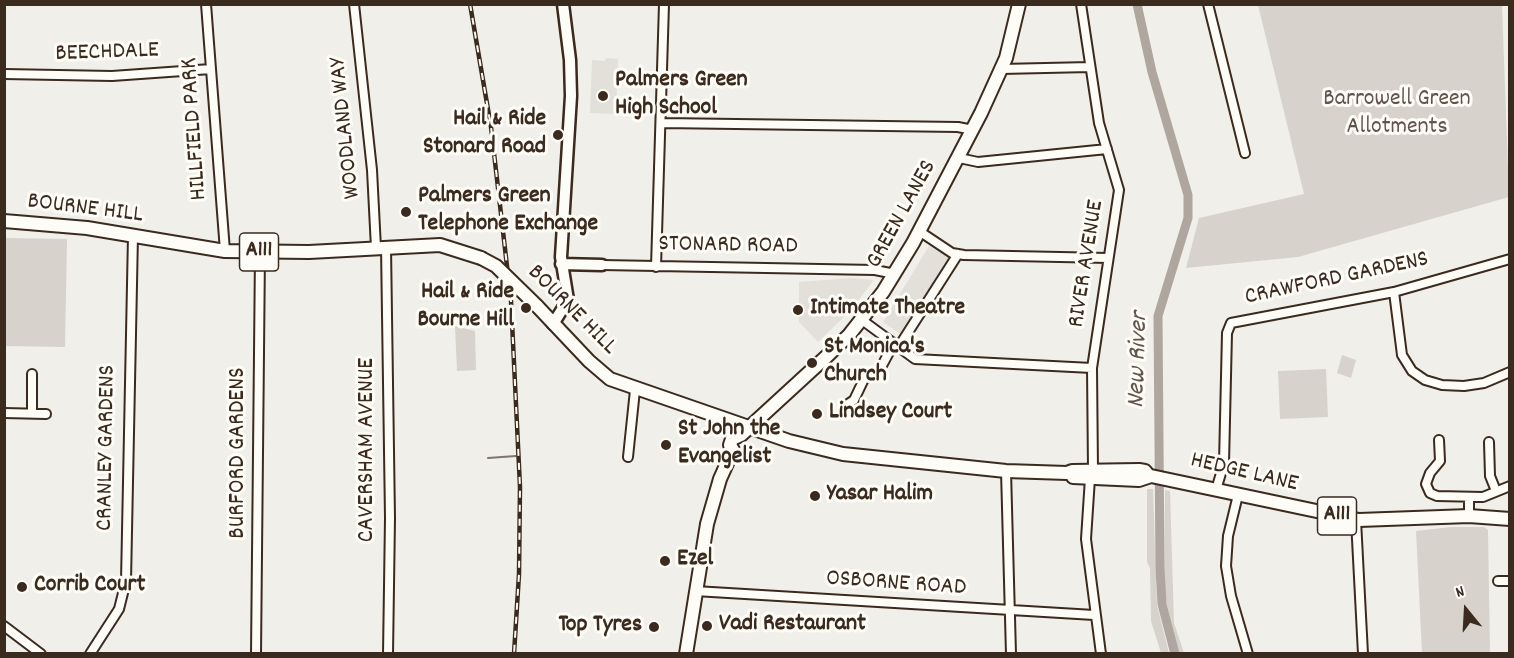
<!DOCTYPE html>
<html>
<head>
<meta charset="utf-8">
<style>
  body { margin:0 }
  #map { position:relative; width:1514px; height:658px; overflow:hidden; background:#f1efea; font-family:Dekko,sans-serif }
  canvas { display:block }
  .frame { position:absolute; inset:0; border:6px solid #3b2a1e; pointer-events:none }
  .north { position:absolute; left:1436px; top:580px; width:60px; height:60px; -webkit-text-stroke:4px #fdfcf7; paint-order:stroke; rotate:342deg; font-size:16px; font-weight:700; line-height:24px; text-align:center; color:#3b2a1e }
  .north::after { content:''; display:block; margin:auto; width:21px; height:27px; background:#3b2a1e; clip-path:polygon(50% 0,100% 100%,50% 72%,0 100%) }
</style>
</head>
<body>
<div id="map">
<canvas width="1514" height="658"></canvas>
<div class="frame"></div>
<div class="north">N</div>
</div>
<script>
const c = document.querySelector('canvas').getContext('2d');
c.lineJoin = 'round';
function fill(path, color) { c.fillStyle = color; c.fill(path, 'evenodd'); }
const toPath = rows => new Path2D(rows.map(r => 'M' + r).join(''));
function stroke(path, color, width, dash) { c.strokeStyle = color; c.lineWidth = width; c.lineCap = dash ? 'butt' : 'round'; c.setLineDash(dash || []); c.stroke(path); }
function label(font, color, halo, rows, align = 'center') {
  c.font = font + ' Dekko,sans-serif'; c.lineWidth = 6; c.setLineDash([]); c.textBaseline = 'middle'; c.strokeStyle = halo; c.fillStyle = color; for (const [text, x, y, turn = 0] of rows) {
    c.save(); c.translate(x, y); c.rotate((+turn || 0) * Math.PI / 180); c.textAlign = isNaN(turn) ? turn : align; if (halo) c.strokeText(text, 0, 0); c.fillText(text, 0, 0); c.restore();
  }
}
const built = toPath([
  [606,58,618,59,616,114,590,113,592,60,605,61],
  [929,246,949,257,903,336,883,322],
  [852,278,874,280,849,312,818,342,799,322,799,282]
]);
const green = toPath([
  [1258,5,1502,5,1509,197,1298,257,1186,268,1199,218,1304,194],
  [5,238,67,239,65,347,5,346],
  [455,326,475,331,476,370,457,371],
  [1342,355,1356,360,1351,378,1337,373],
  [1326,369,1328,417,1280,419,1278,371],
  [1147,489,1153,489,1157,605,1169,653,1161,653,1151,621,1150,568,1147,562],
  [1165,490,1170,491,1174,623,1184,653,1179,653,1164,592],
  [1451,527,1484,527,1488,530,1490,653,1422,653,1416,531]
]);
const stream = toPath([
  [488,458,516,456]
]);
const canal = toPath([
  [1137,4,1152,72,1188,195,1188,218,1158,316,1160,568,1162,604,1175,654]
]);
const street = toPath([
  [206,4,225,251],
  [354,4,372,170,376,248],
  [1081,4,1099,123,1119,190,1092,368,1093,470],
  [1208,4,1245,153],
  [1001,69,1090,67],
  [4,74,112,76,211,69],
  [662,123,958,127,973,130],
  [959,158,978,162,1107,149],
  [919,231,952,253,964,255,1108,258],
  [386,247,390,518,388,654],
  [602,265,875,270,895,274],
  [656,267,664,4],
  [1394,292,1402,355,1412,371,1425,380,1442,385,1464,386,1484,383,1510,372],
  [862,320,915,359,1092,368],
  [898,348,958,254],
  [845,406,854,400,864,379,878,373,893,345],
  [4,413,46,414],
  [32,413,32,374],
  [1439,440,1440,461,1430,473,1426,484,1430,493,1437,496,1483,497,1510,486],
  [1489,442,1490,476,1496,491],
  [628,457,635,390],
  [1006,471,1011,654],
  [1090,478,1086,539,1101,654],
  [1216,490,1224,463,1227,333,1231,323,1394,292,1510,259],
  [1238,495,1228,536,1226,566,1231,596,1248,654],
  [1469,516,1469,497],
  [1356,520,1363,654],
  [1498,581,1510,581],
  [695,591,1094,615],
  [4,626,41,654],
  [90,654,119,609,126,581,133,235],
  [256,654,260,252]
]);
const secondary = toPath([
  [561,264,602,265],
  [553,324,568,300,561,257,571,96,570,60,563,4]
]);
const primary = toPath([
  [4,221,87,228,225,251,309,252,440,245,481,258],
  [537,306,589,361,610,379,789,441,843,454,1006,471,1067,473,1072,471,1139,470,1145,471,1149,476],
  [1073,477,1139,480,1151,476,1359,520,1469,516,1510,519],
  [686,654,707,524,720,479,733,450,730,445,732,439,741,435,826,357,849,335,883,292,913,243,981,113,1006,58,1019,4]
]);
const rail = toPath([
  [470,4,491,127,511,301,520,487,519,574,514,654]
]);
const primaryBridge = toPath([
  [481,258,496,266,537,306]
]);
const markers = [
  [603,96,6,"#3b2a1e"],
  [558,135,6,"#3b2a1e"],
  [406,212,6,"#3b2a1e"],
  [526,308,6,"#3b2a1e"],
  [798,310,6,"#3b2a1e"],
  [812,363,6,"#3b2a1e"],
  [817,414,6,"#3b2a1e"],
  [666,445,6,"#3b2a1e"],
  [815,496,6,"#3b2a1e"],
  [665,561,6,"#3b2a1e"],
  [22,587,6,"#3b2a1e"],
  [707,626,6,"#3b2a1e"],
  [654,627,6,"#3b2a1e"]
];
const shields = [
  [259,252,39],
  [1337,516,39]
];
const shieldNames = [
  ["A111",259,252],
  ["A111",1337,516]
];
const streetNames = [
  ["BEECHDALE",107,54,-2],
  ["WOODLAND WAY",347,128,-96],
  ["HILLFIELD PARK",196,129,-94],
  ["BOURNE HILL",85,210,7],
  ["GREEN LANES",903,215,-61],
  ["STONARD ROAD",728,247,1],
  ["RIVER AVENUE",1088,264,-81],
  ["CRAWFORD GARDENS",1337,280,-12],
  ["BOURNE HILL",571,311,45],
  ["CRANLEY GARDENS",108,448,-89],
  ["CAVERSHAM AVENUE",369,450,-90],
  ["BURFORD GARDENS",240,453,-90],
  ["HEDGE LANE",1244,474,13],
  ["OSBORNE ROAD",896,585,4]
];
const poiNames = [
  ["Palmers Green",615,82],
  ["High School",615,110],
  ["Hail & Ride",546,121,"right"],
  ["Stonard Road",546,149,"right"],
  ["Palmers Green",418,198],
  ["Telephone Exchange",418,226],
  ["Hail & Ride",514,294,"right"],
  ["Bourne Hill",514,322,"right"],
  ["Intimate Theatre",810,310],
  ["St Monica's",824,349],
  ["Church",824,377],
  ["Lindsey Court",829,414],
  ["St John the",678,431],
  ["Evangelist",678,459],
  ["Yasar Halim",827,496],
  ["Ezel",677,561],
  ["Corrib Court",34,587],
  ["Vadi Restaurant",719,626],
  ["Top Tyres",642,627,"right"]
];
const parkNames = [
  ["Barrowell Green",1397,101],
  ["Allotments",1397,129]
];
const waterNames = [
  ["New River",1140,360,-88]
];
fill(built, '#e3e0da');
fill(green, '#d7d2cc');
stroke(stream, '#80746b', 2);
stroke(canal, '#aea69f', 9);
stroke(street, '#3b2a1e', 12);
stroke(secondary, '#3b2a1e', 15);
stroke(primary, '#3b2a1e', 16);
stroke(street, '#fdfcf7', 8);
stroke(secondary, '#fdfcf7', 10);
stroke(primary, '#fdfcf7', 12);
stroke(rail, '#3b2a1e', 4.5);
stroke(rail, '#fdfcf7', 2, [7]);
stroke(primaryBridge, '#3b2a1e', 16, []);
stroke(primaryBridge, '#fdfcf7', 12);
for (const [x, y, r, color] of markers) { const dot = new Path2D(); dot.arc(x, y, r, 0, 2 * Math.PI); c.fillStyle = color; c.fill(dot); stroke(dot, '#fdfcf7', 2); }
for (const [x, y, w] of shields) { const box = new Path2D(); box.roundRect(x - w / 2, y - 19, w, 38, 4.5); c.fillStyle = '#fdfcf7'; c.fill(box); stroke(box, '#3b2a1e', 1.5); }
label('bold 22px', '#3b2a1e', null, shieldNames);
label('24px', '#3b2a1e', '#fdfcf7', streetNames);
label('bold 24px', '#3b2a1e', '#fdfcf7', poiNames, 'left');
label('24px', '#62544a', '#fdfcf7', parkNames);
label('italic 26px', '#63554b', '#fdfcf7', waterNames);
</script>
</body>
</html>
